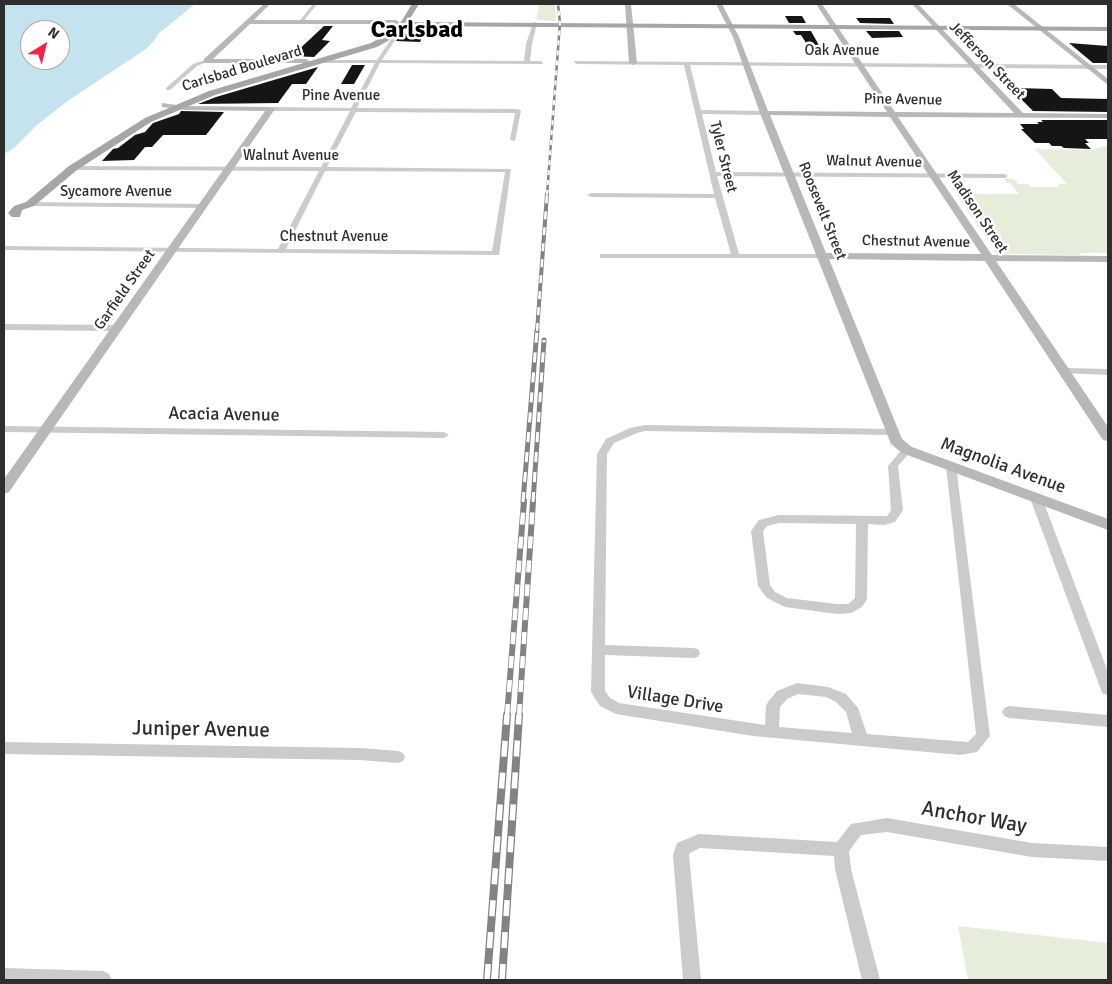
<!DOCTYPE html>
<html>
<head>
<meta charset="utf-8">
<style>
  body { margin:0 }
  #map { position:relative; width:1112px; height:984px; overflow:hidden; background:#fff; font-family:Signika,sans-serif }
  canvas { display:block }
  .frame { position:absolute; inset:0; border:5px solid #2e2e2e; pointer-events:none }
  .north { position:absolute; left:20px; top:20px; width:50px; height:50px; box-sizing:border-box; background:#fff; border:1px solid #ababab; border-radius:50%; rotate:36deg; font-size:14px; font-weight:700; line-height:20px; text-align:center; color:#2e2e2e }
  .north::after { content:''; display:block; margin:auto; width:18px; height:22px; background:#f3224a; clip-path:polygon(50% 0,100% 100%,50% 72%,0 100%) }
</style>
</head>
<body>
<div id="map">
<canvas width="1112" height="984"></canvas>
<div class="frame"></div>
<div class="north">N</div>
</div>
<script>
const c = document.querySelector('canvas').getContext('2d');
c.lineJoin = 'round';
function fill(path, color) { c.fillStyle = color; c.fill(path, 'evenodd'); }
const toPath = rows => new Path2D(rows.map(r => 'M' + r).join(''));
function stroke(path, color, width, dash) { c.strokeStyle = color; c.lineWidth = width; c.lineCap = dash ? 'butt' : 'round'; c.setLineDash(dash || []); c.stroke(path); }
function label(font, color, halo, rows, align = 'center') {
  c.font = font + ' Signika,sans-serif'; c.lineWidth = 5; c.setLineDash([]); c.textBaseline = 'middle'; c.strokeStyle = halo; c.fillStyle = color; for (const [text, x, y, turn = 0] of rows) {
    c.save(); c.translate(x, y); c.rotate((+turn || 0) * Math.PI / 180); c.textAlign = isNaN(turn) ? turn : align; if (halo) c.strokeText(text, 0, 0); c.fillText(text, 0, 0); c.restore();
  }
}
const green = toPath([
  [539,4,555,4,556,21,539,20,534,17,537,17],
  [1108,145,1108,253,1081,253,1080,255,998,254,993,250,995,250,956,194,1019,194,1010,183,1006,183,1004,179,1014,179,1018,184,1028,184,1031,187,1059,187,1058,184,1067,184,1035,149,1091,150],
  [958,926,1108,943,1108,980,968,980]
]);
const water = toPath([
  [4,4,195,4,158,34,154,41,146,49,69,100,37,125,14,148,4,154],
  [30,30,60,30,60,60,30,60]
]);
const building = toPath([
  [785,16,802,16,806,23,789,23],
  [856,18,890,18,894,24,860,23],
  [324,26,333,26,322,40,330,41,314,57,292,56],
  [411,28,426,28,420,42,396,41,400,36,409,32],
  [793,31,811,31,821,49,813,54,801,35,796,35],
  [866,31,899,31,903,37,872,38],
  [1069,43,1108,46,1108,63,1093,63],
  [352,65,365,65,354,84,341,84],
  [318,67,306,84,292,84,278,103,198,104,216,97],
  [1016,88,1052,89,1061,98,1108,99,1108,112,1033,111,1011,89,1017,89],
  [181,111,224,112,206,135,163,135,152,147,145,147,134,160,102,161,113,149,118,148,135,135,145,132,153,123,179,114],
  [1041,120,1108,120,1108,139,1085,139,1089,143,1085,143,1091,149,1064,148,1061,146,1052,146,1049,143,1035,143,1021,129,1024,129,1020,124,1039,124,1037,122,1043,122]
]);
const street = toPath([
  [313,4,317,4,302,23,298,23,313,4],
  [535,22,537,23,532,44,530,61,541,61,543,64,380,63,357,108,518,109,521,111,515,141,510,140,515,113,356,112,327,167,511,169,499,255,4,250,4,246,278,249,319,171,73,170,70,168,73,166,321,167,350,111,271,111,268,109,271,107,351,108,375,63,321,63,319,60,377,60,396,32,399,34,382,60,524,61,526,44,533,23,535,22],
  [325,171,505,172,492,251,286,249,325,171],
  [205,60,210,61,197,66,170,90,166,90,166,88,193,64,205,60],
  [574,61,1108,65,1108,69,690,65,701,110,764,111,767,113,764,115,702,114,716,172,1005,174,1008,176,1005,178,717,176,739,254,822,254,826,256,825,258,600,258,600,254,731,254,715,198,591,197,587,195,591,193,714,194,684,65,576,64,574,61],
  [27,202,203,204,207,206,203,208,30,206,26,204,27,202],
  [4,324,117,325,122,328,117,331,4,330,4,324],
  [1066,368,1108,369,1108,375,1063,373,1061,371,1066,368],
  [645,425,892,429,897,432,892,435,645,431,637,433,614,443,607,454,605,645,693,648,698,649,700,653,698,657,693,658,605,655,605,691,610,698,619,703,765,725,766,706,768,702,777,691,797,683,828,687,846,694,858,708,867,734,968,742,976,734,946,466,951,463,956,466,990,736,977,752,960,755,753,736,616,714,600,706,591,692,597,454,606,439,630,428,645,425],
  [798,694,826,697,836,702,846,712,852,733,779,727,780,707,787,699,798,694],
  [4,426,444,432,449,435,444,438,4,432,4,426],
  [907,447,912,450,898,466,903,510,895,522,884,525,868,524,867,599,862,607,851,613,837,614,785,607,767,598,758,586,751,531,759,520,779,515,887,516,891,510,888,466,903,448,907,447],
  [779,523,856,524,855,598,852,601,848,604,837,604,787,598,775,592,770,585,763,531,767,526,779,523],
  [1036,494,1042,498,1108,672,1108,695,1103,694,1101,690,1030,498,1036,494],
  [1009,706,1108,715,1108,727,1009,718,1004,716,1002,712,1004,708,1009,706],
  [4,742,360,748,398,751,403,753,405,757,403,761,398,763,360,760,4,754,4,742],
  [887,818,1032,843,1108,847,1108,861,1032,857,887,832,861,835,849,851,851,869,880,980,862,980,835,869,834,856,700,848,690,853,689,855,701,980,683,980,673,855,677,843,699,834,837,842,851,824,887,818],
  [4,968,103,971,109,974,112,980,4,980,4,968]
]);
const secondary = toPath([
  [264,4,270,4,254,20,396,20,399,22,396,24,250,24,213,59,306,59,310,61,306,63,204,63,204,59,264,4],
  [625,4,631,4,637,63,633,65,629,63,625,4],
  [716,4,722,4,739,37,768,111,887,112,816,4,822,4,895,112,1014,113,912,4,918,4,1023,113,1108,114,1108,118,898,117,992,255,1108,256,1108,262,996,261,1108,427,1108,441,1103,440,1101,437,985,261,829,259,902,439,912,447,1108,519,1108,530,902,453,891,444,760,113,733,37,716,4],
  [770,115,890,117,981,254,826,253,770,115],
  [1007,4,1014,4,1108,79,1108,85,1007,4],
  [162,103,185,106,271,107,275,109,9,492,4,494,4,479,265,111,185,110,162,107,162,103]
]);
const primary = toPath([
  [412,4,419,4,408,22,1108,27,1108,31,406,26,402,33,377,47,215,95,151,122,77,170,34,206,22,210,20,217,12,217,8,213,14,206,26,202,69,166,145,118,209,91,371,43,396,29,398,26,391,24,401,22,412,4]
]);
const railFar4 = toPath([
  [547,195,560,23,558,4]
]);
const railFar3 = toPath([
  [537,331,547,194]
]);
const railFar2 = toPath([
  [523,502,537,330],
  [533,502,544,340]
]);
const railFar1 = toPath([
  [507,716,524,501],
  [519,716,533,501]
]);
const rail = toPath([
  [487,980,507,715],
  [502,980,519,715]
]);
const farStreetnames = [
  ["Oak Avenue",842,51],
  ["Jefferson Street",987,61,46],
  ["Carlsbad Boulevard",242,69,-17],
  ["Pine Avenue",341,96],
  ["Pine Avenue",903,100,1],
  ["Walnut Avenue",291,156],
  ["Tyler Street",723,157,76],
  ["Walnut Avenue",874,162,1],
  ["Sycamore Avenue",116,192],
  ["Roosevelt Street",822,211,68],
  ["Madison Street",977,212,56],
  ["Chestnut Avenue",334,237],
  ["Chestnut Avenue",916,242,1],
  ["Garfield Street",125,290,-55]
];
const streetNames = [
  ["Acacia Avenue",224,415,1],
  ["Magnolia Avenue",1003,466,20],
  ["Village Drive",675,700,9]
];
const nearStreetnames = [
  ["Juniper Avenue",201,730,1],
  ["Anchor Way",974,818,10]
];
const farTownnames = [
  ["Carlsbad",417,31]
];
fill(green, '#e6edda');
fill(water, '#c5e3ee');
fill(building, '#151515');
fill(street, '#cbcbcb');
fill(secondary, '#b8b8b8');
fill(primary, '#a6a6a6');
stroke(railFar4, '#838383', 2.5);
stroke(railFar3, '#838383', 4);
stroke(railFar2, '#838383', 5);
stroke(railFar1, '#838383', 6);
stroke(rail, '#838383', 8);
stroke(railFar4, '#fff', 2, [5]);
stroke(railFar3, '#fff', 2.5, [8]);
stroke(railFar2, '#fff', 3, [10]);
stroke(railFar1, '#fff', 4.5, [12]);
stroke(rail, '#fff', 5.5, [16]);
label('15px', '#2e2e2e', '#fff', farStreetnames);
label('18px', '#2e2e2e', '#fff', streetNames);
label('21px', '#2e2e2e', '#fff', nearStreetnames);
label('bold 24px', '#000', '#fff', farTownnames);
</script>
</body>
</html>
